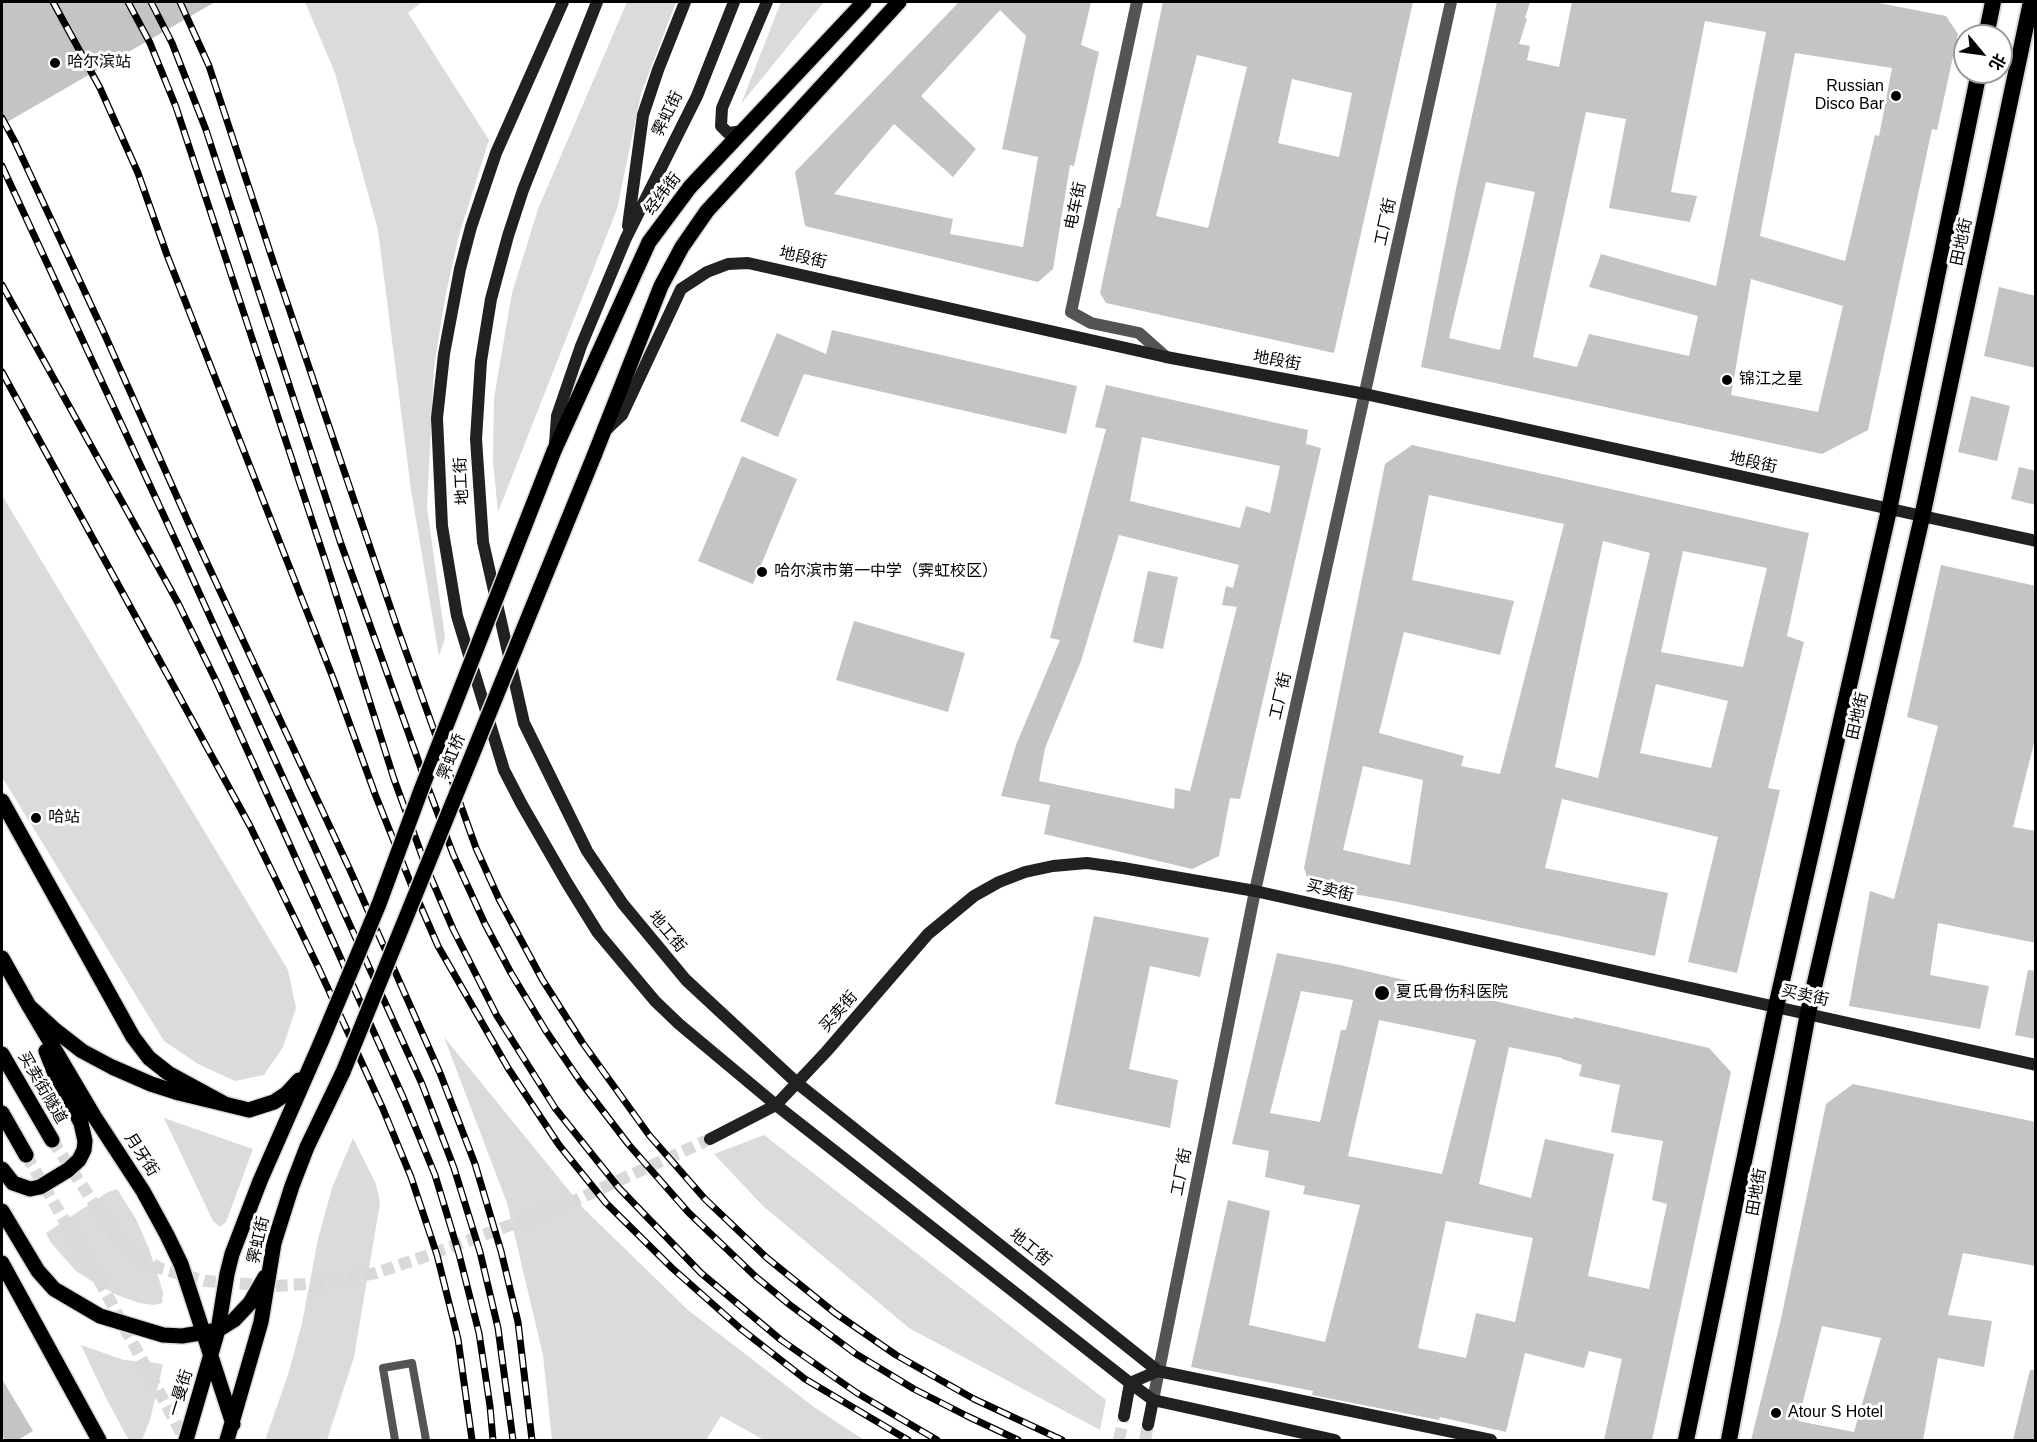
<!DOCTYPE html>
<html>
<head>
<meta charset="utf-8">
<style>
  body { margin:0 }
  #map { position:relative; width:2037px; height:1442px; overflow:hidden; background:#fff; font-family:Helvetica,"Noto Sans SC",sans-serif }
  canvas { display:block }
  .frame { position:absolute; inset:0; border:3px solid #000; pointer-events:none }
  .north { position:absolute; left:1953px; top:24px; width:60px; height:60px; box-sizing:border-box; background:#fff; border:2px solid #999; border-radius:50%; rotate:119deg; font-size:16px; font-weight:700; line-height:24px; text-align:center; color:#000 }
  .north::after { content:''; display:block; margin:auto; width:21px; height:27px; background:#000; clip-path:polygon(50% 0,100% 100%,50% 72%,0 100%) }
</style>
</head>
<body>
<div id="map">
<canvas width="2037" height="1442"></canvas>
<div class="frame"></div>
<div class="north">北</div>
</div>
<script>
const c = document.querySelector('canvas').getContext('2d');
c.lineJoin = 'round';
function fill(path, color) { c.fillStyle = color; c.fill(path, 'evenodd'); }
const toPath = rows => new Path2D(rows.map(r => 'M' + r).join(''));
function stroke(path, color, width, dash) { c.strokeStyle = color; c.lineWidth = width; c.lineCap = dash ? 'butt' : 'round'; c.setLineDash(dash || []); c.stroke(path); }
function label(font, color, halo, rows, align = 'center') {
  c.font = font + ' Helvetica,"Noto Sans SC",sans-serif'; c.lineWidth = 6; c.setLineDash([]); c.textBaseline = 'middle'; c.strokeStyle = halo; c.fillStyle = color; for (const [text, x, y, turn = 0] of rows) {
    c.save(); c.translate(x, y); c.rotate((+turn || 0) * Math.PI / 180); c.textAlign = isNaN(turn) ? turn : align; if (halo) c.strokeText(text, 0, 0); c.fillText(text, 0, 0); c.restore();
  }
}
const green = toPath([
  [305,2,422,2,408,13,489,140,459,235,445,298,434,368,427,507,445,638,439,656,411,490,378,230,335,73],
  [627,2,676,2,641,94,617,209,498,512,493,462,494,398,512,293,538,209],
  [781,2,824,2,741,104],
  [3,497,288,970,296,1008,283,1047,264,1075,235,1081,198,1064,164,1041,2,777],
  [444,1037,584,1209,688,1310,814,1407,864,1440,764,1440,721,1416,706,1440,552,1440,543,1355,507,1203],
  [164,1118,253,1149,226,1222,220,1227,213,1221],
  [764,1135,1106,1400,1100,1430,909,1328,763,1206,714,1154],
  [353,1138,376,1184,380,1203,354,1357,327,1440,265,1440,288,1375,302,1323,318,1239,332,1188],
  [117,1189,136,1219,150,1251,163,1292,162,1303,154,1305,139,1303,117,1295,93,1282,76,1271,51,1243,46,1233,108,1192],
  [81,1345,124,1360,157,1363,163,1365,150,1420,142,1440,130,1440,127,1437,106,1398]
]);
const building = toPath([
  [2,2,215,2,2,125],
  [959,2,1091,2,1081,45,1099,52,1074,166,1070,165,1053,269,1038,282,805,226,795,172],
  [1000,10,1026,36,1002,149,1038,157,1023,247,950,234,953,219,834,194,894,124,953,177,976,149,921,96],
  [1163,2,1413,2,1334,353,1106,303,1100,293,1118,208,1120,208],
  [1197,55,1247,67,1208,228,1156,216],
  [1292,79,1352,93,1339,157,1278,143],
  [1497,2,1530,2,1525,18,1527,19,1519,44,1530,46,1527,60,1559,67,1572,2,1874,2,1946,16,1958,34,1937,130,1932,129,1868,430,1822,454,1421,367,1457,184],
  [1705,21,1766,32,1716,286,1601,254,1589,287,1698,316,1689,356,1589,334,1577,367,1533,357,1586,112,1626,119,1609,208,1690,222,1697,196,1671,192],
  [1795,53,1892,68,1879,136,1875,135,1845,261,1760,236],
  [1486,182,1535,192,1500,350,1449,338],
  [1751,279,1843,306,1818,412,1731,395],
  [1999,287,2036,296,2036,368,1984,356],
  [832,330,1077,386,1066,434,804,374,778,437,740,421,777,333,826,354],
  [1106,385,1308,430,1306,444,1321,448,1240,799,1230,798,1219,856,1192,869,1044,834,1050,805,1001,796,1016,745,1060,640,1050,638,1106,429,1095,427],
  [1142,437,1280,466,1270,513,1246,506,1240,528,1130,501],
  [1119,535,1239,565,1233,588,1226,586,1222,605,1237,607,1190,791,1175,788,1174,809,1039,781,1045,748,1081,661],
  [1971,396,2010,406,1997,461,1958,452],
  [1412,445,1809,533,1787,636,1804,642,1768,788,1780,790,1737,973,1688,962,1718,837,1562,799,1545,868,1668,893,1655,956,1398,902,1310,886,1304,868,1385,464],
  [1429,495,1564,524,1500,774,1461,766,1464,756,1379,733,1404,632,1500,655,1514,601,1412,580],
  [1603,541,1650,553,1598,778,1555,767],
  [1683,551,1767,568,1743,667,1661,652],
  [1656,684,1728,701,1711,768,1640,753],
  [1363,766,1423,780,1410,865,1343,850],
  [742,456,797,479,753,584,698,561],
  [2019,467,2036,471,2036,505,2011,499],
  [1941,565,2036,586,2036,735,2013,827,2036,831,2036,943,1938,923,1930,975,1989,986,1980,1029,1849,1006,1870,891,1894,899,1938,726,1907,717],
  [1148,571,1178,577,1163,649,1133,642],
  [854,621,965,653,948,712,836,680],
  [1094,916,1209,938,1200,977,1150,966,1129,1069,1178,1080,1170,1128,1055,1104],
  [1277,953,1340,965,1573,1019,1574,1017,1709,1048,1731,1072,1652,1440,1604,1440,1622,1359,1589,1351,1584,1368,1525,1353,1506,1432,1440,1417,1439,1420,1312,1395,1313,1391,1191,1367,1228,1200,1270,1211,1249,1325,1325,1342,1360,1205,1303,1194,1305,1186,1265,1177,1269,1151,1232,1144],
  [1301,991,1353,1000,1346,1030,1341,1030,1320,1122,1270,1113],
  [1379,1020,1476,1040,1442,1174,1348,1156],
  [1509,1047,1562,1058,1562,1059,1582,1065,1579,1076,1620,1085,1611,1132,1663,1141,1652,1200,1667,1204,1649,1289,1588,1276,1614,1154,1545,1139,1531,1198,1479,1184],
  [1446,1221,1533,1238,1515,1322,1476,1313,1466,1358,1418,1348],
  [2028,970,2036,971,2036,1039,2015,1035],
  [1853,1084,2036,1122,2036,1266,1963,1253,1948,1315,1992,1321,1984,1367,1938,1358,1923,1440,1751,1440,1781,1319,1826,1104],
  [1822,1326,1881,1338,1854,1432,1798,1421],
  [2030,1370,2036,1370,2036,1440,2013,1440],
  [2,1379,33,1431,18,1440,5,1440,2,1435]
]);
const secondaryTunnel = toPath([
  [52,1140,115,1235,134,1253,159,1268,205,1281,275,1286,322,1283,376,1273,426,1256,565,1205,710,1139],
  [26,1155,98,1278,185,1440],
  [1119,1440,1124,1416],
  [1145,1440,1148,1425]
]);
const service = toPath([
  [395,1440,383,1368,412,1363,426,1440]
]);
const tertiary = toPath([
  [1137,2,1071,312,1091,323,1139,333,1166,357],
  [1153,1400,1255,891,1451,2]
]);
const secondary = toPath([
  [563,2,496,153,471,227,460,269,444,354,437,418,442,526,457,616,504,770,521,803,567,883,598,933,655,1001,679,1024,776,1105,1130,1383,1153,1400,1335,1440],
  [597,2,523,190,508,236,491,299,481,361,476,439,483,542,524,723,587,851,623,904,686,980,797,1083,1158,1371,1491,1440],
  [744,131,728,133,721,126,722,108,767,2],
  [628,226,643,115,658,70,685,2],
  [605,431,622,415,681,289,707,272,728,264,748,263,1166,357,1365,394,2036,541],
  [555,444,557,416,581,346,626,238,697,96,734,2],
  [710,1139,776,1105,826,1052,928,934,974,896,999,882,1025,872,1053,866,1087,863,1123,868,1255,891,2036,1065],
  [1124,1416,1130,1383,1158,1371],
  [1148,1425,1153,1400]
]);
const primary = toPath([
  [554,451,649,242,690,187,864,2],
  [594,456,661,286,682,247,707,211,899,2],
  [2,801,133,1037,149,1058,168,1073,225,1104],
  [2,958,29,1006,55,1030,82,1051,112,1067,151,1084,179,1093,249,1110,274,1102,286,1094,299,1080],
  [29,1006,94,1116,143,1191,167,1235,181,1264,233,1424],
  [2,1054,52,1140],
  [2,1113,26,1155],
  [2,1169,13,1183,30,1189,40,1187,68,1170,79,1160,84,1150,85,1141,81,1123,55,1074,46,1051],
  [2,1211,38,1271,54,1289,100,1316,163,1335,182,1336,218,1330,234,1320,250,1303,265,1277],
  [2,1263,99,1440],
  [186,1440,218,1330,227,1274,232,1254,260,1181,321,1042],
  [227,1440,261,1322,274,1243,292,1186,307,1147,343,1072]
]);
const trunk = toPath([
  [1986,36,1993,2],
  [1686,1440,1776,1007,1889,510,1979,72],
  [1729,1440,1808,1013,1922,517,2031,2]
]);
const rail = toPath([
  [53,2,100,88,138,173,167,255,333,678,375,794,411,884,438,946,508,1068,559,1145,606,1203,672,1268,741,1329,805,1379,908,1440],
  [128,2,150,43,176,107,327,566,394,779,425,864,453,929,497,1016,555,1108,619,1188,701,1273,781,1340,857,1393,937,1440],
  [151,2,172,43,206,130,340,541,423,774,453,854,485,924,511,973,546,1031,580,1081,629,1145,689,1213,756,1277,790,1305,856,1354,914,1389,967,1416,1018,1440],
  [180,2,209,66,275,267,396,624,476,848,499,899,542,979,582,1042,649,1135,705,1199,767,1258,835,1313,896,1355,974,1399,1062,1440],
  [2,118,15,142,104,333,194,535,350,870,440,1073,475,1164,501,1251,518,1322,532,1440],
  [2,166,177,544,422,1084,454,1168,480,1252,498,1328,513,1440],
  [2,285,178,603,218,685,403,1097,435,1175,459,1254,479,1333,490,1406,493,1440],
  [2,372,250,826,319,969,383,1109,411,1177,437,1255,458,1339,472,1440]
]);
const primaryBridge = toPath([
  [321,1042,379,904,421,790,554,451],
  [343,1072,594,456]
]);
const markers = [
  [55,63,6,"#000"],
  [1896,96,6,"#000"],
  [1727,380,6,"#000"],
  [762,572,6,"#000"],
  [36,818,6,"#000"],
  [1382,993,8,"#000"],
  [1776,1413,6,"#000"]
];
const poiNames = [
  ["哈尔滨站",67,63],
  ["Russian",1884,87,"right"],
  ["Disco Bar",1884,105,"right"],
  ["锦江之星",1739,380],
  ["哈尔滨市第一中学（霁虹校区）",774,572],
  ["哈站",48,818],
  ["夏氏骨伤科医院",1396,993],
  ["Atour S Hotel",1788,1413]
];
const streetNames = [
  ["霁虹街",668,114,-64],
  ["经纬街",663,194,-52],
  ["电车街",1076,206,-78],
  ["工厂街",1386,222,-78],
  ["田地街",1962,242,-78],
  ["地段街",803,258,13],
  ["地段街",1277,361,10],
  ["地段街",1753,463,12],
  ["地工街",462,481,-93],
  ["工厂街",1281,696,-77],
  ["田地街",1858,716,-77],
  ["霁虹桥",452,757,-68],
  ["买卖街",1330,891,13],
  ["地工街",667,932,50],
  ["买卖街",1805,996,12],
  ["买卖街",839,1012,-49],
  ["买卖街隧道",42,1088,60],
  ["月牙街",141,1155,57],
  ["工厂街",1182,1172,-79],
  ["田地街",1757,1192,-80],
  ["霁虹街",259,1240,-77],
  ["地工街",1030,1248,39],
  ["一曼街",181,1393,-73]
];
fill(green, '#dbdbdb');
fill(building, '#c4c4c4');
stroke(secondaryTunnel, '#d9d9d9', 12, [12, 6]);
stroke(primary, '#dbdbdb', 18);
stroke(trunk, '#dbdbdb', 20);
stroke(service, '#545454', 8);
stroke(tertiary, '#545454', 12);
stroke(secondary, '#212121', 12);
stroke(primary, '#000', 15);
stroke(trunk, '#000', 16);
stroke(rail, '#000', 7);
stroke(rail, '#fff', 4.5, [14]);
stroke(primaryBridge, '#dbdbdb', 18, []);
stroke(primaryBridge, '#000', 15);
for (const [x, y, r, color] of markers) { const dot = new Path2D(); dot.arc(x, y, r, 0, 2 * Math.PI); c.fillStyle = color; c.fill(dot); stroke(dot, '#fff', 2); }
label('16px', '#000', '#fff', poiNames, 'left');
label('16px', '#000', '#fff', streetNames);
</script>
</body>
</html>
